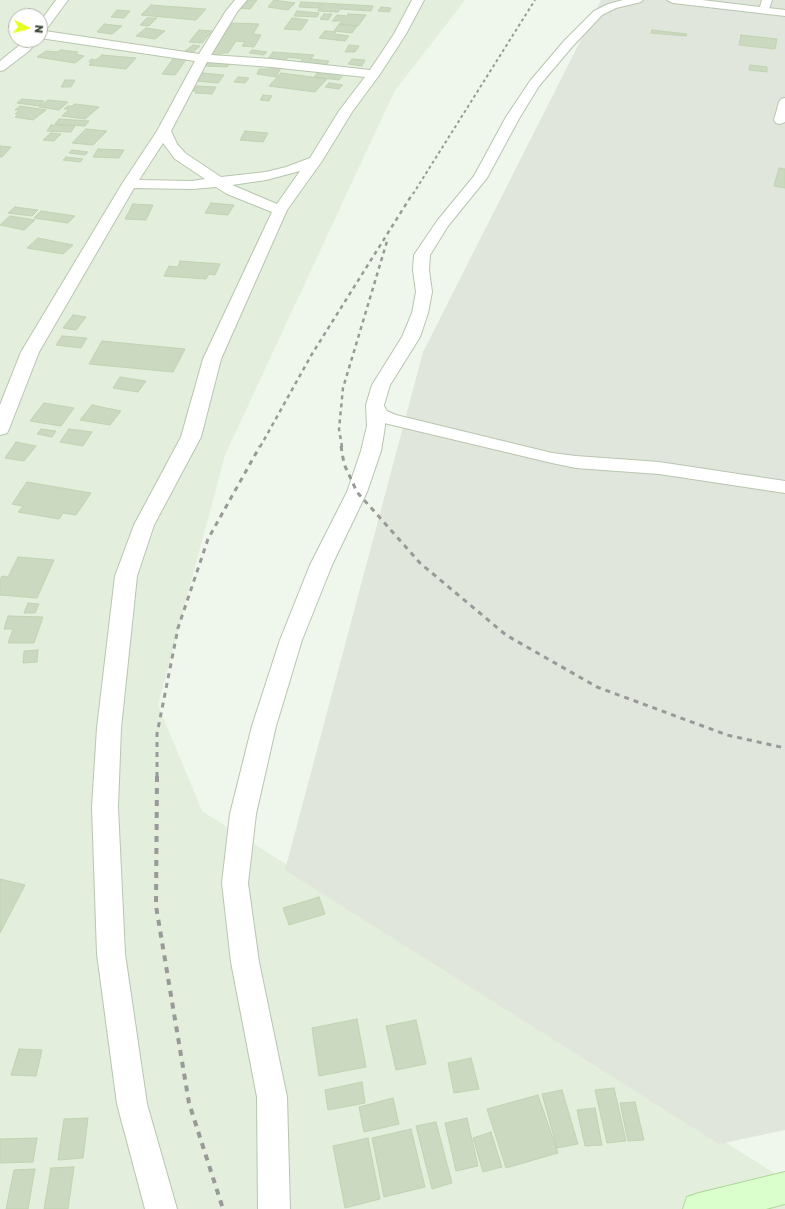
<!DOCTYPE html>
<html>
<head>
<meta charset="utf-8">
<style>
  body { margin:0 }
  #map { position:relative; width:785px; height:1209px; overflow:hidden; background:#eff6eb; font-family:"Golos Text",sans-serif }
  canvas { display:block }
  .north { position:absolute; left:8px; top:8px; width:40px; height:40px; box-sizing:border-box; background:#fff; border:1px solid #b3b7af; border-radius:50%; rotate:96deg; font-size:11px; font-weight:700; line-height:16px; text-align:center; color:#404b38 }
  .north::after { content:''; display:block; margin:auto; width:14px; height:18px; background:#e6ff19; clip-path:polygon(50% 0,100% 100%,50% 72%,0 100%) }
</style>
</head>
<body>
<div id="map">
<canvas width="785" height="1209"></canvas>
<div class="north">N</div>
</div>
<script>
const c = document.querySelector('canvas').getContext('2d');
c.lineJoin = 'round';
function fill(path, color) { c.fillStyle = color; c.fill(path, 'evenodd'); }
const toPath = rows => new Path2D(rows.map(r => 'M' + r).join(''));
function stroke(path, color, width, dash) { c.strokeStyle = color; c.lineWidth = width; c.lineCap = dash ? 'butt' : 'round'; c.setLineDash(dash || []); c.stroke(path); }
const residential = toPath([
  [0,0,465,0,394,92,225,455,158,705,202,811,785,1180,785,1209,0,1209],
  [16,16,40,16,40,40,16,40]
]);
const industrial = toPath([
  [601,0,785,0,785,1130,719,1144,285,870,423,352]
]);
const building = toPath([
  [246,0,257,0,250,9,240,8,246,0],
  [274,0,295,3,288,10,268,7,274,0],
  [301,2,320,3,318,8,299,7,301,2],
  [321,3,373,6,371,11,340,9,338,12,318,11,321,3],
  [151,5,163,6,206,9,196,20,141,15,151,5],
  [381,7,391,8,389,12,378,11,381,7],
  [117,10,130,11,124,18,111,17,117,10],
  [297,11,319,13,317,17,294,16,297,11],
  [324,14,332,14,328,20,320,19,324,14],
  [348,14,366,15,358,26,340,24,342,21,332,21,337,15,347,16,348,14],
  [147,18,157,18,149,26,140,25,147,18],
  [292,18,308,20,301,30,284,29,292,18],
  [232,23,259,24,253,34,261,35,254,47,242,46,245,42,236,41,228,53,222,53,219,57,209,56,232,23],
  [104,24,122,26,112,34,97,32,104,24],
  [339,24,357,26,352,33,334,31,339,24],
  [146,28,165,31,155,39,136,36,146,28],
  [199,30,212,31,202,43,189,42,199,30],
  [652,30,687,34,686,36,651,33,652,30],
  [325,31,336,32,334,34,349,36,345,41,319,38,325,31],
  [741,35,777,39,775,49,739,45,741,35],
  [193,45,200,46,193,52,185,51,193,45],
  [349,45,359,46,355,52,345,52,349,45],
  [61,50,78,52,75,54,84,56,75,63,37,57,46,51,57,52,61,50],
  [252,50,267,52,264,55,249,53,252,50],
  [273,52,314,55,311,59,329,61,326,66,299,63,303,59,288,57,284,62,267,60,273,52],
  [102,55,136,58,126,69,89,65,92,62,89,62,91,59,96,60,102,55],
  [175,56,188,57,175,75,162,74,175,56],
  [352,59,365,60,362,66,348,64,352,59],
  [209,61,231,63,227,67,205,66,209,61],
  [273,65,282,66,276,77,257,74,259,69,270,69,273,65],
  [750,65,767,67,767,72,749,70,750,65],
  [319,71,344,74,339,80,314,77,319,71],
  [203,73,224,75,218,83,196,81,203,73],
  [281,73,327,79,315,92,269,86,281,73],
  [238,77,249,78,245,83,234,82,238,77],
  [65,80,75,80,71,87,61,87,65,80],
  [329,83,343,85,339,89,325,87,329,83],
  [196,86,216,87,212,94,195,93,197,91,193,91,196,86],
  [263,95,272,96,269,101,260,100,263,95],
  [22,99,44,101,39,106,17,103,22,99],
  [48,100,68,102,59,110,39,107,48,100],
  [75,104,99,107,85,119,62,116,69,109,64,109,68,106,72,106,75,104],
  [20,106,46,110,33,120,15,117,19,114,15,114,19,110,15,110,20,106],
  [59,119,89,121,85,126,55,124,59,119],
  [51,125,75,126,71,132,47,131,51,125],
  [86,129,107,131,93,145,72,143,86,129],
  [245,131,268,133,263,142,240,140,245,131],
  [51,133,61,134,54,141,43,140,51,133],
  [0,146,11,147,2,157,0,157,0,146],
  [98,149,124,150,119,158,93,157,98,149],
  [72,150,88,152,85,155,69,153,72,150],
  [66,157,83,159,80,162,63,160,66,157],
  [779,168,785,169,785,188,774,186,779,168],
  [211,203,234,205,228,215,205,213,211,203],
  [133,204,153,205,146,220,125,219,133,204],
  [15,207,38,210,32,216,8,213,15,207],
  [41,211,75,216,68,223,34,218,41,211],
  [10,216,35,220,24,230,0,225,10,216],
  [38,238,73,245,63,254,27,248,38,238],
  [180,261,220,264,215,275,209,274,206,279,164,276,169,266,178,267,180,261],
  [73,315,86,317,76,330,63,328,73,315],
  [62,336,87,338,81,348,56,345,62,336],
  [102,341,185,349,173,372,89,364,102,341],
  [120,377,146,381,138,392,113,388,120,377],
  [44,403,74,408,61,426,30,421,44,403],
  [92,405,121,411,110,425,80,420,92,405],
  [41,429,56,431,52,437,37,434,41,429],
  [69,429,92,432,83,446,60,442,69,429],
  [16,442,36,446,24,461,5,458,16,442],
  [27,482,91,493,76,515,63,513,59,519,18,512,23,506,12,504,27,482],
  [18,557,54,560,37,598,0,595,0,581,2,576,8,577,18,557],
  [28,603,39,604,35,613,24,613,28,603],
  [8,616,43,617,34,643,8,643,13,629,4,629,8,616],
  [38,650,37,662,23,663,24,651,38,650],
  [0,879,25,885,0,933,0,879],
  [319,897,325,914,289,925,283,908,319,897],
  [357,1019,366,1067,319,1076,312,1028,357,1019],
  [416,1020,426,1064,396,1070,386,1026,416,1020],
  [19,1049,42,1050,36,1076,11,1075,19,1049],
  [471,1058,479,1089,454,1093,448,1063,471,1058],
  [362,1082,365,1103,328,1110,325,1090,362,1082],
  [614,1088,626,1141,607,1143,595,1090,614,1088],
  [562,1090,578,1144,557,1148,542,1094,562,1090],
  [538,1095,558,1153,506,1168,487,1109,538,1095],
  [393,1098,399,1124,364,1132,359,1107,393,1098],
  [635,1102,644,1140,628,1141,620,1103,635,1102],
  [595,1108,602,1145,585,1146,577,1110,595,1108],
  [88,1118,83,1158,58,1160,64,1119,88,1118],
  [467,1118,478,1166,456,1171,445,1123,467,1118],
  [436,1122,452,1183,432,1189,416,1126,436,1122],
  [411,1129,425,1187,384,1197,372,1138,411,1129],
  [491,1132,502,1167,483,1172,473,1138,491,1132],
  [37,1138,33,1162,0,1163,0,1139,37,1138],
  [368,1138,380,1199,345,1208,333,1146,368,1138],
  [74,1167,68,1209,44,1209,51,1168,74,1167],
  [35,1169,28,1209,6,1209,14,1170,35,1169]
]);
const lane = toPath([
  [762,0,772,0,768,12,764,13,759,10,762,0],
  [785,98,785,122,780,124,776,123,774,120,779,102,781,99,785,98],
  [375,400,381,401,387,411,396,415,552,453,576,456,659,462,785,481,785,493,659,474,576,468,552,463,384,423,374,418,367,405,369,401,375,400]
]);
const street = toPath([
  [56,0,68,0,45,31,199,54,226,11,235,0,247,0,237,12,211,55,271,59,370,70,394,34,412,0,424,0,406,34,380,74,352,112,322,161,287,210,221,359,201,437,154,525,137,576,121,728,118,807,125,954,147,1104,177,1209,145,1209,117,1104,97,954,92,807,97,728,115,576,134,525,181,437,203,359,272,212,227,194,216,187,192,189,134,188,39,352,9,429,7,433,0,435,0,405,21,352,122,184,157,131,195,61,40,38,40,22,56,0],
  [207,62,271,67,365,77,339,111,310,158,286,167,266,172,221,177,185,153,177,144,171,131,207,62],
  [163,143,175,159,205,179,192,181,139,180,163,143],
  [300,171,277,204,232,185,266,180,300,171],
  [623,0,643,0,641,2,616,8,602,15,572,47,539,86,520,117,487,178,448,226,430,255,429,270,432,292,428,313,420,337,390,385,384,405,385,426,381,451,367,492,332,565,302,640,276,726,256,814,248,883,259,962,287,1097,290,1209,258,1209,257,1097,231,962,222,883,230,814,252,726,280,640,310,565,347,492,361,451,367,426,366,405,372,385,402,337,412,313,416,292,413,270,414,255,437,221,474,176,506,117,530,81,564,41,594,11,608,4,623,0],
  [667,0,702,0,785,10,785,16,673,3,667,0],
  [26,40,38,40,29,51,4,70,0,71,0,61,26,40]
]);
const secondary = toPath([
  [785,1172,785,1204,766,1209,683,1209,687,1197,699,1193,785,1172]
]);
const railFar3 = toPath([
  [413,194,535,0]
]);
const railFar2 = toPath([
  [260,447,312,354,413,193],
  [342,447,339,429,343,388,388,238]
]);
const railFar1 = toPath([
  [341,446,344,464,357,492,420,563,506,635,597,687,727,735,785,748],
  [157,777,157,734,178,628,208,539,260,446]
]);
const rail = toPath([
  [157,776,156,906,189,1103,223,1209]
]);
fill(residential, '#e3eedc');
fill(industrial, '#e1e6dc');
fill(building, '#cad9bf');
stroke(building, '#c1d4b2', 1);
stroke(lane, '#b8c6af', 2);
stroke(street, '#b8c6af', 2);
stroke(secondary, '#acd998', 2);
fill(lane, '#fff');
fill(street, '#fff');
fill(secondary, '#daffcc');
stroke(railFar3, '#999', 2, [3, 3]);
stroke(railFar2, '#999', 2.5, [4, 4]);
stroke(railFar1, '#999', 3, [5, 5]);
stroke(rail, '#999', 4, [6, 6]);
</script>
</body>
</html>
